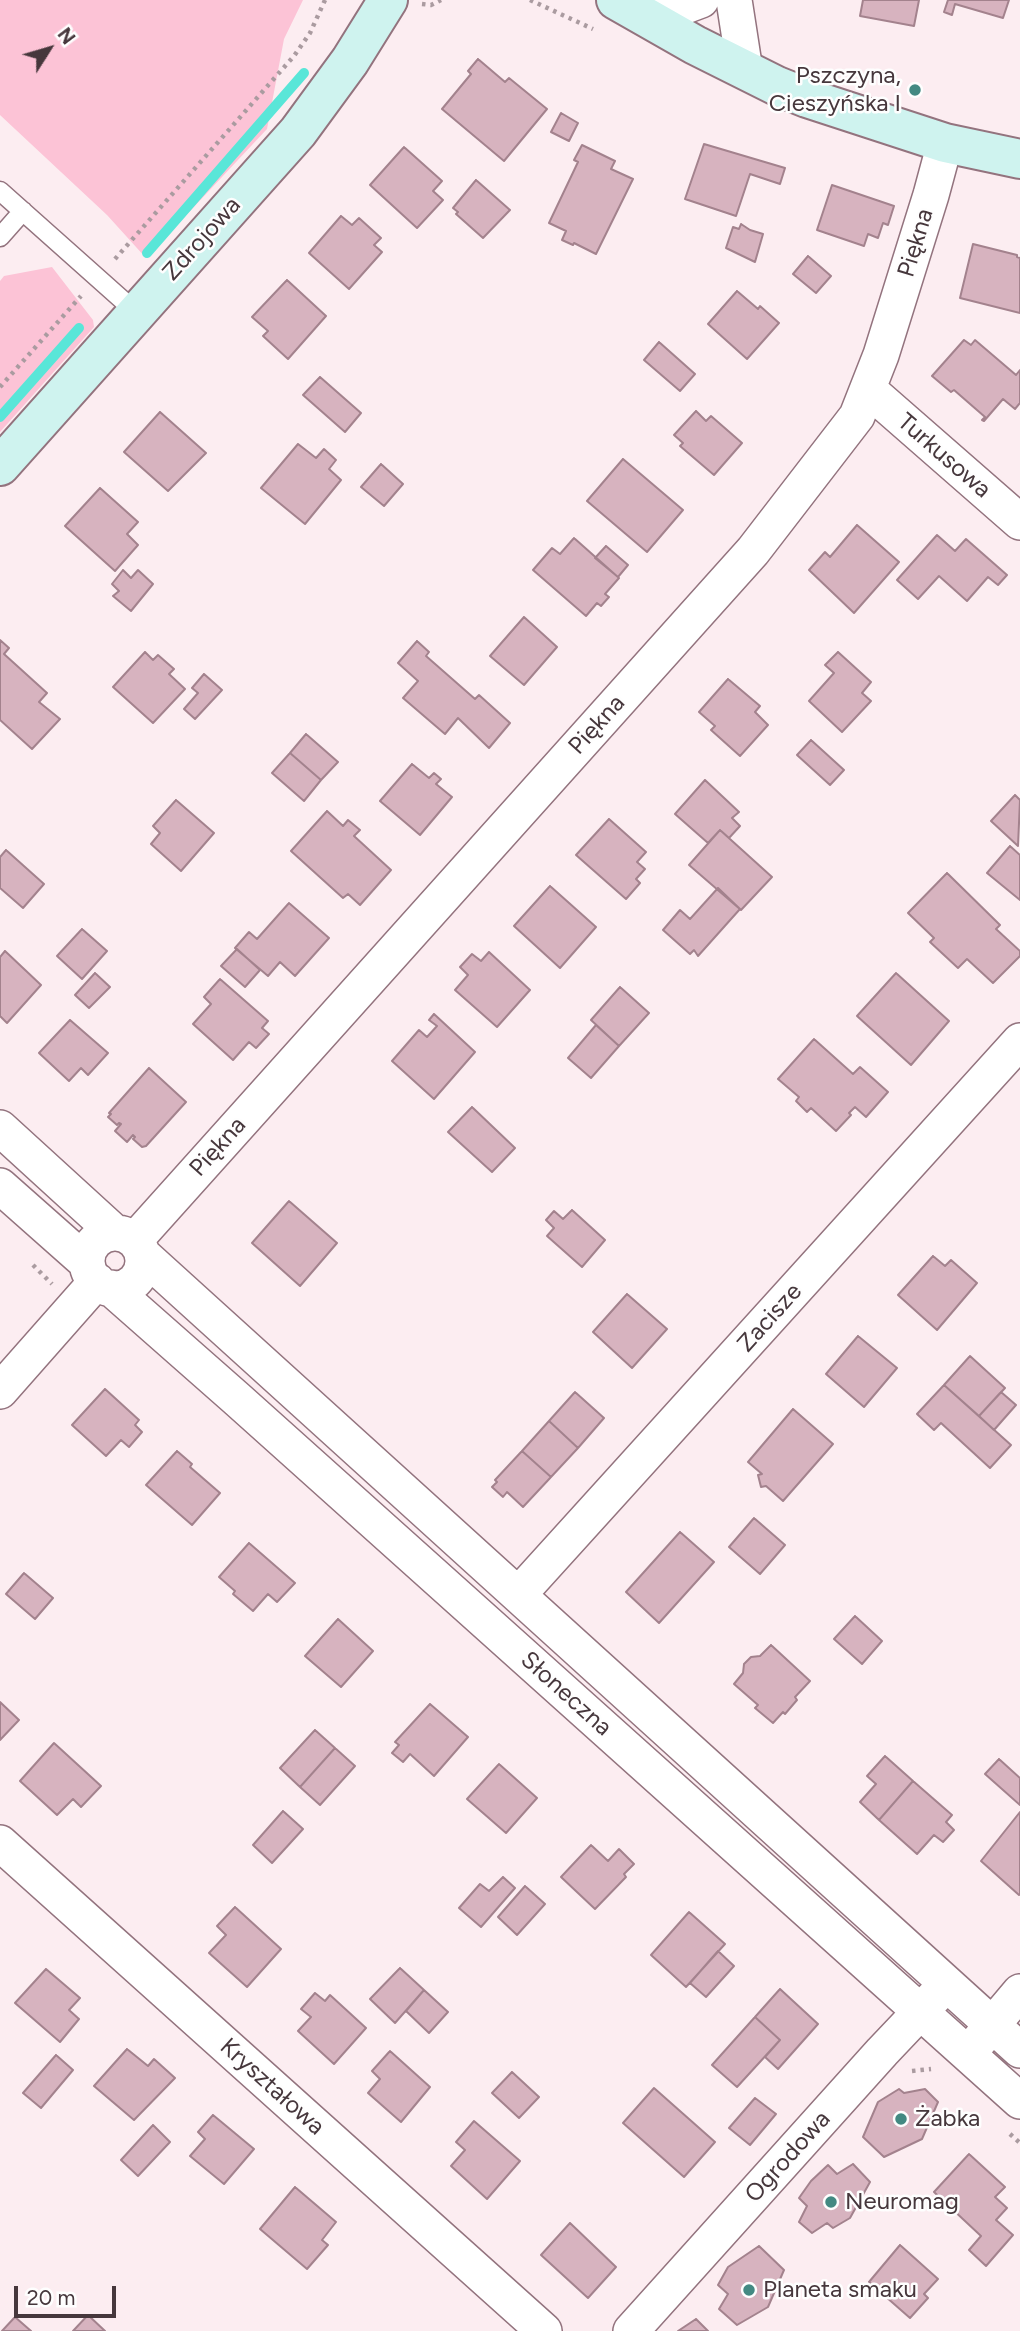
<!DOCTYPE html>
<html>
<head>
<meta charset="utf-8">
<style>
  body { margin:0 }
  #map { position:relative; width:1020px; height:2331px; overflow:hidden; background:#fcedf1; font-family:Figtree,sans-serif }
  canvas { display:block }
  .north { position:absolute; left:14px; top:14px; width:70px; height:70px; -webkit-text-stroke:5px #fefefe; paint-order:stroke; rotate:53deg; font-size:19px; font-weight:700; line-height:28px; text-align:center; color:#46373c }
  .north::after { content:''; display:block; margin:auto; width:24px; height:32px; background:#46373c; clip-path:polygon(50% 0,100% 100%,50% 72%,0 100%) }
  .scale { position:absolute; left:14px; top:2286px; width:102px; height:32px; box-sizing:border-box; border:4px solid #46373c; border-top:0; padding-left:9px; font-size:21px; line-height:24px; white-space:nowrap; color:#46373c; -webkit-text-stroke:5px #fefefe; paint-order:stroke }
</style>
</head>
<body>
<div id="map">
<canvas width="1020" height="2331"></canvas>
<div class="north">N</div>
<div class="scale">20 m</div>
</div>
<script>
const c = document.querySelector('canvas').getContext('2d');
c.lineJoin = 'round';
function fill(path, color) { c.fillStyle = color; c.fill(path, 'evenodd'); }
const toPath = rows => new Path2D(rows.map(r => 'M' + r).join(''));
function stroke(path, color, width, dash) { c.strokeStyle = color; c.lineWidth = width; c.lineCap = dash ? 'butt' : 'round'; c.setLineDash(dash || []); c.stroke(path); }
function label(font, color, halo, rows, align = 'center') {
  c.font = font + ' Figtree,sans-serif'; c.lineWidth = 5; c.setLineDash([]); c.textBaseline = 'middle'; c.strokeStyle = halo; c.fillStyle = color; for (const [text, x, y, turn = 0] of rows) {
    c.save(); c.translate(x, y); c.rotate((+turn || 0) * Math.PI / 180); c.textAlign = isNaN(turn) ? turn : align; if (halo) c.strokeText(text, 0, 0); c.fillText(text, 0, 0); c.restore();
  }
}
const green = toPath([
  [0,0,303,0,284,39,267,129,146,258,107,215,0,115],
  [52,267,93,320,94,327,0,432,0,281,4,276]
]);
const stream = toPath([
  [147,253,304,73],
  [0,417,79,328]
]);
const building = toPath([
  [863,0,919,0,914,26,860,16,863,0],
  [948,0,1009,0,1003,18,955,4,952,15,944,12,948,0],
  [478,59,505,82,509,78,547,109,504,161,442,109,471,74,468,71,478,59],
  [561,113,578,123,569,141,551,132,561,113],
  [704,144,785,168,780,184,750,174,736,216,685,199,704,144],
  [582,145,615,161,611,169,633,179,596,254,574,243,573,245,562,240,566,231,549,223,578,162,574,160,582,145],
  [404,147,442,181,433,191,443,200,417,228,370,185,404,147],
  [476,180,510,210,483,238,456,214,458,212,453,208,476,180],
  [832,185,894,206,888,225,883,223,878,238,868,234,864,246,817,230,832,185],
  [341,216,352,225,359,218,381,238,374,245,382,252,349,289,309,253,341,216],
  [741,224,750,230,763,234,755,262,726,248,733,227,739,229,741,224],
  [973,244,1017,255,1017,257,1020,258,1020,313,960,298,973,244],
  [808,256,831,276,816,293,793,274,808,256],
  [287,280,326,316,288,359,263,336,268,331,252,317,287,280],
  [737,291,758,309,760,306,779,323,747,359,708,324,737,291],
  [964,340,971,345,975,340,1016,375,1020,370,1020,403,1015,409,1003,399,984,421,982,420,985,417,954,390,951,392,932,376,964,340],
  [659,342,695,374,680,391,644,360,659,342],
  [320,377,361,413,345,432,303,395,320,377],
  [696,411,706,421,711,416,742,443,714,475,680,446,683,443,674,435,696,411],
  [160,412,206,453,168,491,124,452,160,412],
  [298,444,316,458,324,449,336,460,329,469,341,480,305,524,261,488,298,444],
  [623,459,683,510,647,552,587,501,623,459],
  [381,464,403,484,384,506,361,487,381,464],
  [100,488,138,522,127,534,138,545,115,571,65,526,100,488],
  [857,525,899,562,854,613,809,570,825,552,830,557,857,525],
  [937,535,955,551,966,539,1007,575,998,585,988,577,967,601,939,576,918,599,897,580,937,535],
  [574,538,619,578,605,594,609,597,601,606,597,603,586,616,533,570,552,548,560,554,574,538],
  [606,546,628,565,618,577,595,558,606,546],
  [123,570,131,578,138,570,153,584,131,611,113,596,119,591,112,584,123,570],
  [524,617,557,647,524,685,490,656,524,617],
  [0,640,9,648,4,654,47,693,39,702,60,719,32,749,0,720,0,640],
  [417,641,429,652,426,656,475,699,479,695,510,723,489,748,458,718,445,734,403,698,418,681,398,663,417,641],
  [145,652,153,660,158,655,174,669,169,674,185,689,153,723,113,687,145,652],
  [838,652,871,682,862,693,871,701,842,732,809,701,834,673,825,665,838,652],
  [204,674,222,690,195,719,184,709,198,693,192,688,204,674],
  [728,679,760,706,755,712,768,725,740,756,711,730,715,726,699,712,728,679],
  [306,734,338,762,321,780,290,753,306,734],
  [811,740,844,770,830,785,797,755,811,740],
  [290,753,321,780,304,801,272,773,290,753],
  [412,764,429,778,434,773,441,779,436,784,452,797,420,835,380,801,412,764],
  [705,780,739,812,732,818,740,826,729,838,720,830,708,843,675,814,705,780],
  [1015,795,1020,800,1018,846,991,821,1015,795],
  [176,800,214,833,181,871,151,844,160,833,153,826,176,800],
  [327,811,343,826,348,820,360,830,354,836,391,870,360,905,348,894,343,898,291,851,327,811],
  [609,819,646,852,637,862,645,869,636,879,640,883,626,899,576,855,609,819],
  [720,830,772,877,741,910,689,865,720,830],
  [1010,846,1020,855,1020,900,987,873,1010,846],
  [6,850,44,884,23,908,0,888,0,857,6,850],
  [947,873,1000,925,996,929,1020,951,1020,956,993,983,967,959,958,968,930,942,934,938,908,913,947,873],
  [550,886,596,927,560,968,514,926,550,886],
  [718,888,740,909,698,956,694,950,690,954,663,930,680,910,690,919,718,888],
  [289,903,329,938,295,976,280,962,268,976,235,948,249,932,257,939,289,903],
  [82,929,107,951,82,979,57,956,82,929],
  [237,949,260,970,245,987,221,966,237,949],
  [5,951,41,985,7,1023,0,1016,0,957,5,951],
  [489,952,530,990,497,1027,455,990,468,975,460,967,472,954,481,961,489,952],
  [95,973,110,987,89,1008,75,995,95,973],
  [896,973,949,1021,911,1065,857,1016,896,973],
  [220,979,268,1021,262,1028,269,1034,256,1048,249,1042,233,1060,193,1024,211,1004,204,997,220,979],
  [620,987,649,1013,619,1046,591,1020,620,987],
  [434,1014,475,1052,434,1099,392,1061,419,1030,427,1037,437,1026,429,1020,434,1014],
  [70,1020,108,1053,88,1075,81,1068,69,1081,39,1053,70,1020],
  [596,1025,619,1046,591,1078,568,1058,596,1025],
  [814,1039,853,1074,860,1067,888,1092,866,1117,855,1107,849,1113,851,1115,836,1131,811,1108,807,1112,796,1101,799,1097,778,1079,814,1039],
  [149,1068,186,1102,146,1146,142,1147,133,1139,135,1137,133,1135,127,1142,115,1131,121,1124,119,1123,117,1125,108,1117,111,1114,109,1113,149,1068],
  [472,1107,515,1148,492,1172,448,1132,472,1107],
  [289,1201,337,1243,300,1286,252,1243,289,1201],
  [572,1210,605,1240,582,1267,547,1236,554,1228,546,1220,554,1211,563,1219,572,1210],
  [933,1256,945,1266,951,1260,977,1283,937,1330,898,1295,933,1256],
  [627,1294,667,1329,632,1368,593,1332,627,1294],
  [858,1336,897,1368,864,1407,826,1374,858,1336],
  [970,1356,1005,1388,979,1416,944,1385,970,1356],
  [944,1385,1011,1445,990,1468,941,1423,934,1430,917,1414,944,1385],
  [105,1389,139,1420,135,1425,142,1432,129,1447,121,1440,106,1456,72,1425,105,1389],
  [575,1392,604,1418,578,1448,549,1421,575,1392],
  [1001,1392,1016,1405,994,1430,979,1416,1001,1392],
  [793,1409,833,1444,783,1501,766,1486,761,1487,758,1475,762,1474,748,1462,793,1409],
  [549,1421,578,1448,551,1477,522,1451,549,1421],
  [177,1451,192,1464,190,1467,220,1493,192,1525,146,1485,177,1451],
  [522,1451,551,1477,523,1507,507,1492,503,1497,492,1487,497,1482,495,1480,522,1451],
  [754,1518,785,1545,760,1574,729,1547,754,1518],
  [680,1532,714,1562,659,1623,626,1592,680,1532],
  [249,1543,295,1583,277,1602,268,1594,253,1611,233,1594,235,1591,219,1577,249,1543],
  [24,1573,53,1598,35,1619,6,1594,24,1573],
  [855,1616,882,1641,862,1664,834,1639,855,1616],
  [338,1619,373,1651,341,1687,305,1656,338,1619],
  [771,1645,810,1681,795,1697,797,1700,785,1714,783,1712,773,1723,755,1708,758,1705,734,1684,743,1673,744,1664,751,1657,760,1656,771,1645],
  [0,1702,19,1720,0,1740,0,1702],
  [430,1704,468,1737,434,1776,410,1754,403,1762,392,1753,399,1745,395,1742,430,1704],
  [315,1730,335,1748,300,1787,280,1768,315,1730],
  [54,1743,101,1786,81,1807,73,1799,57,1815,20,1781,54,1743],
  [335,1748,355,1766,320,1805,300,1787,335,1748],
  [885,1756,913,1781,879,1820,860,1802,876,1784,867,1776,885,1756],
  [999,1759,1020,1778,1020,1805,985,1774,999,1759],
  [499,1764,537,1798,506,1833,467,1799,499,1764],
  [913,1781,952,1815,946,1822,954,1830,943,1842,934,1835,917,1854,879,1820,913,1781],
  [283,1811,303,1829,272,1863,253,1845,283,1811],
  [1020,1812,1020,1894,1019,1895,981,1861,1020,1812],
  [591,1845,608,1861,619,1849,634,1864,624,1874,626,1877,595,1909,561,1877,591,1845],
  [503,1877,515,1888,481,1927,459,1908,480,1884,489,1891,503,1877],
  [525,1886,545,1904,517,1935,498,1917,525,1886],
  [235,1907,281,1949,247,1987,209,1953,226,1935,217,1926,235,1907],
  [689,1912,725,1944,686,1987,651,1955,689,1912],
  [718,1951,734,1966,706,1997,690,1983,718,1951],
  [400,1968,424,1990,395,2023,370,1999,400,1968],
  [46,1969,80,1998,69,2010,79,2019,60,2042,15,2003,46,1969],
  [780,1989,818,2024,778,2069,765,2057,780,2040,755,2017,780,1989],
  [424,1990,448,2012,429,2033,406,2011,424,1990],
  [315,1993,325,2001,330,1995,366,2028,334,2064,298,2031,311,2017,301,2009,315,1993],
  [755,2017,780,2040,737,2087,712,2065,755,2017],
  [127,2049,148,2066,154,2059,175,2078,134,2120,94,2086,127,2049],
  [390,2051,430,2087,401,2122,368,2093,380,2079,372,2071,390,2051],
  [56,2055,73,2070,41,2108,23,2093,56,2055],
  [512,2072,539,2097,519,2118,492,2093,512,2072],
  [654,2088,715,2142,684,2177,623,2123,654,2088],
  [899,2089,904,2093,925,2089,938,2102,922,2139,884,2157,863,2137,878,2102,899,2089],
  [755,2098,776,2114,750,2145,729,2128,755,2098],
  [213,2115,254,2149,224,2184,190,2156,205,2139,198,2132,213,2115],
  [474,2121,520,2161,487,2199,451,2166,465,2150,456,2142,474,2121],
  [153,2125,170,2142,138,2176,121,2160,153,2125],
  [969,2154,1005,2187,995,2197,1007,2208,996,2220,1013,2235,986,2266,969,2250,981,2236,934,2192,969,2154],
  [853,2164,870,2182,850,2218,833,2228,827,2223,812,2233,799,2222,807,2206,799,2198,811,2181,828,2165,837,2174,853,2164],
  [295,2187,336,2222,322,2240,328,2245,307,2269,260,2229,295,2187],
  [570,2223,616,2267,588,2298,541,2255,570,2223],
  [900,2245,938,2279,924,2294,928,2298,910,2318,869,2282,900,2245],
  [759,2246,784,2270,768,2307,737,2325,719,2309,728,2294,718,2285,728,2267,759,2246],
  [88,2315,105,2331,73,2331,88,2315],
  [15,2317,31,2331,2,2331,15,2317],
  [696,2319,708,2331,678,2331,696,2319]
]);
const path = toPath([
  [530,0,593,29],
  [422,4,431,5,441,0],
  [115,259,294,56,310,33,325,0],
  [0,387,81,296],
  [33,1265,52,1284],
  [912,2071,931,2069],
  [1010,2134,1020,2143]
]);
const lane = toPath([
  [0,191,137,313],
  [0,237,23,211]
]);
const street = toPath([
  [734,0,745,71],
  [643,16,677,9,701,0],
  [869,390,1020,522],
  [0,1128,115,1233],
  [0,1186,87,1263],
  '87 1261a28 28 0 1 1 56 0a28 28 0 1 1-56 0Z',
  [135,1240,753,551,857,416,881,355,931,195,945,143],
  [142,1254,1020,2050],
  [111,1288,237,1399,1020,2101],
  [0,1391,97,1281],
  [519,1594,1020,1041],
  [0,1843,544,2331],
  [977,2043,1020,1992],
  [631,2331,882,2052,937,1994]
]);
const secondary = toPath([
  [616,0,695,45,777,86,807,98,945,143,1020,159],
  [0,466,298,132,350,61,388,0]
]);
const markers = [
  [915,90,7,"#438982"],
  [901,2119,7,"#438982"],
  [831,2202,7,"#438982"],
  [749,2290,7,"#438982"]
];
const poiNames = [
  ["Pszczyna,",901,76,"right"],
  ["Cieszyńska I",901,104,"right"],
  ["Żabka",915,2119],
  ["Neuromag",845,2202],
  ["Planeta smaku",763,2290]
];
const streetNames = [
  ["Zdrojowa",202,239,-48],
  ["Piękna",916,243,-73],
  ["Turkusowa",944,456,41],
  ["Piękna",597,725,-48],
  ["Piękna",218,1147,-48],
  ["Zacisze",770,1318,-48],
  ["Słoneczna",566,1694,42],
  ["Kryształowa",272,2087,42],
  ["Ogrodowa",788,2157,-48]
];
fill(green, '#fcc3d6');
stroke(stream, '#59e6d8', 10);
fill(building, '#d7b3bf');
stroke(building, '#a3828d', 2);
stroke(lane, '#93737e', 21);
stroke(street, '#93737e', 38);
stroke(secondary, '#93737e', 42);
stroke(path, '#aa9ba0', 4.5, [3.5, 5]);
stroke(lane, '#fff', 18);
stroke(street, '#fff', 35);
stroke(secondary, '#cff3ef', 38);
for (const [x, y, r, color] of markers) { const dot = new Path2D(); dot.arc(x, y, r, 0, 2 * Math.PI); c.fillStyle = color; c.fill(dot); stroke(dot, '#fefefe', 2.5); }
label('24px', '#46373c', '#fefefe', poiNames, 'left');
label('24px', '#46373c', '#fefefe', streetNames);
</script>
</body>
</html>
